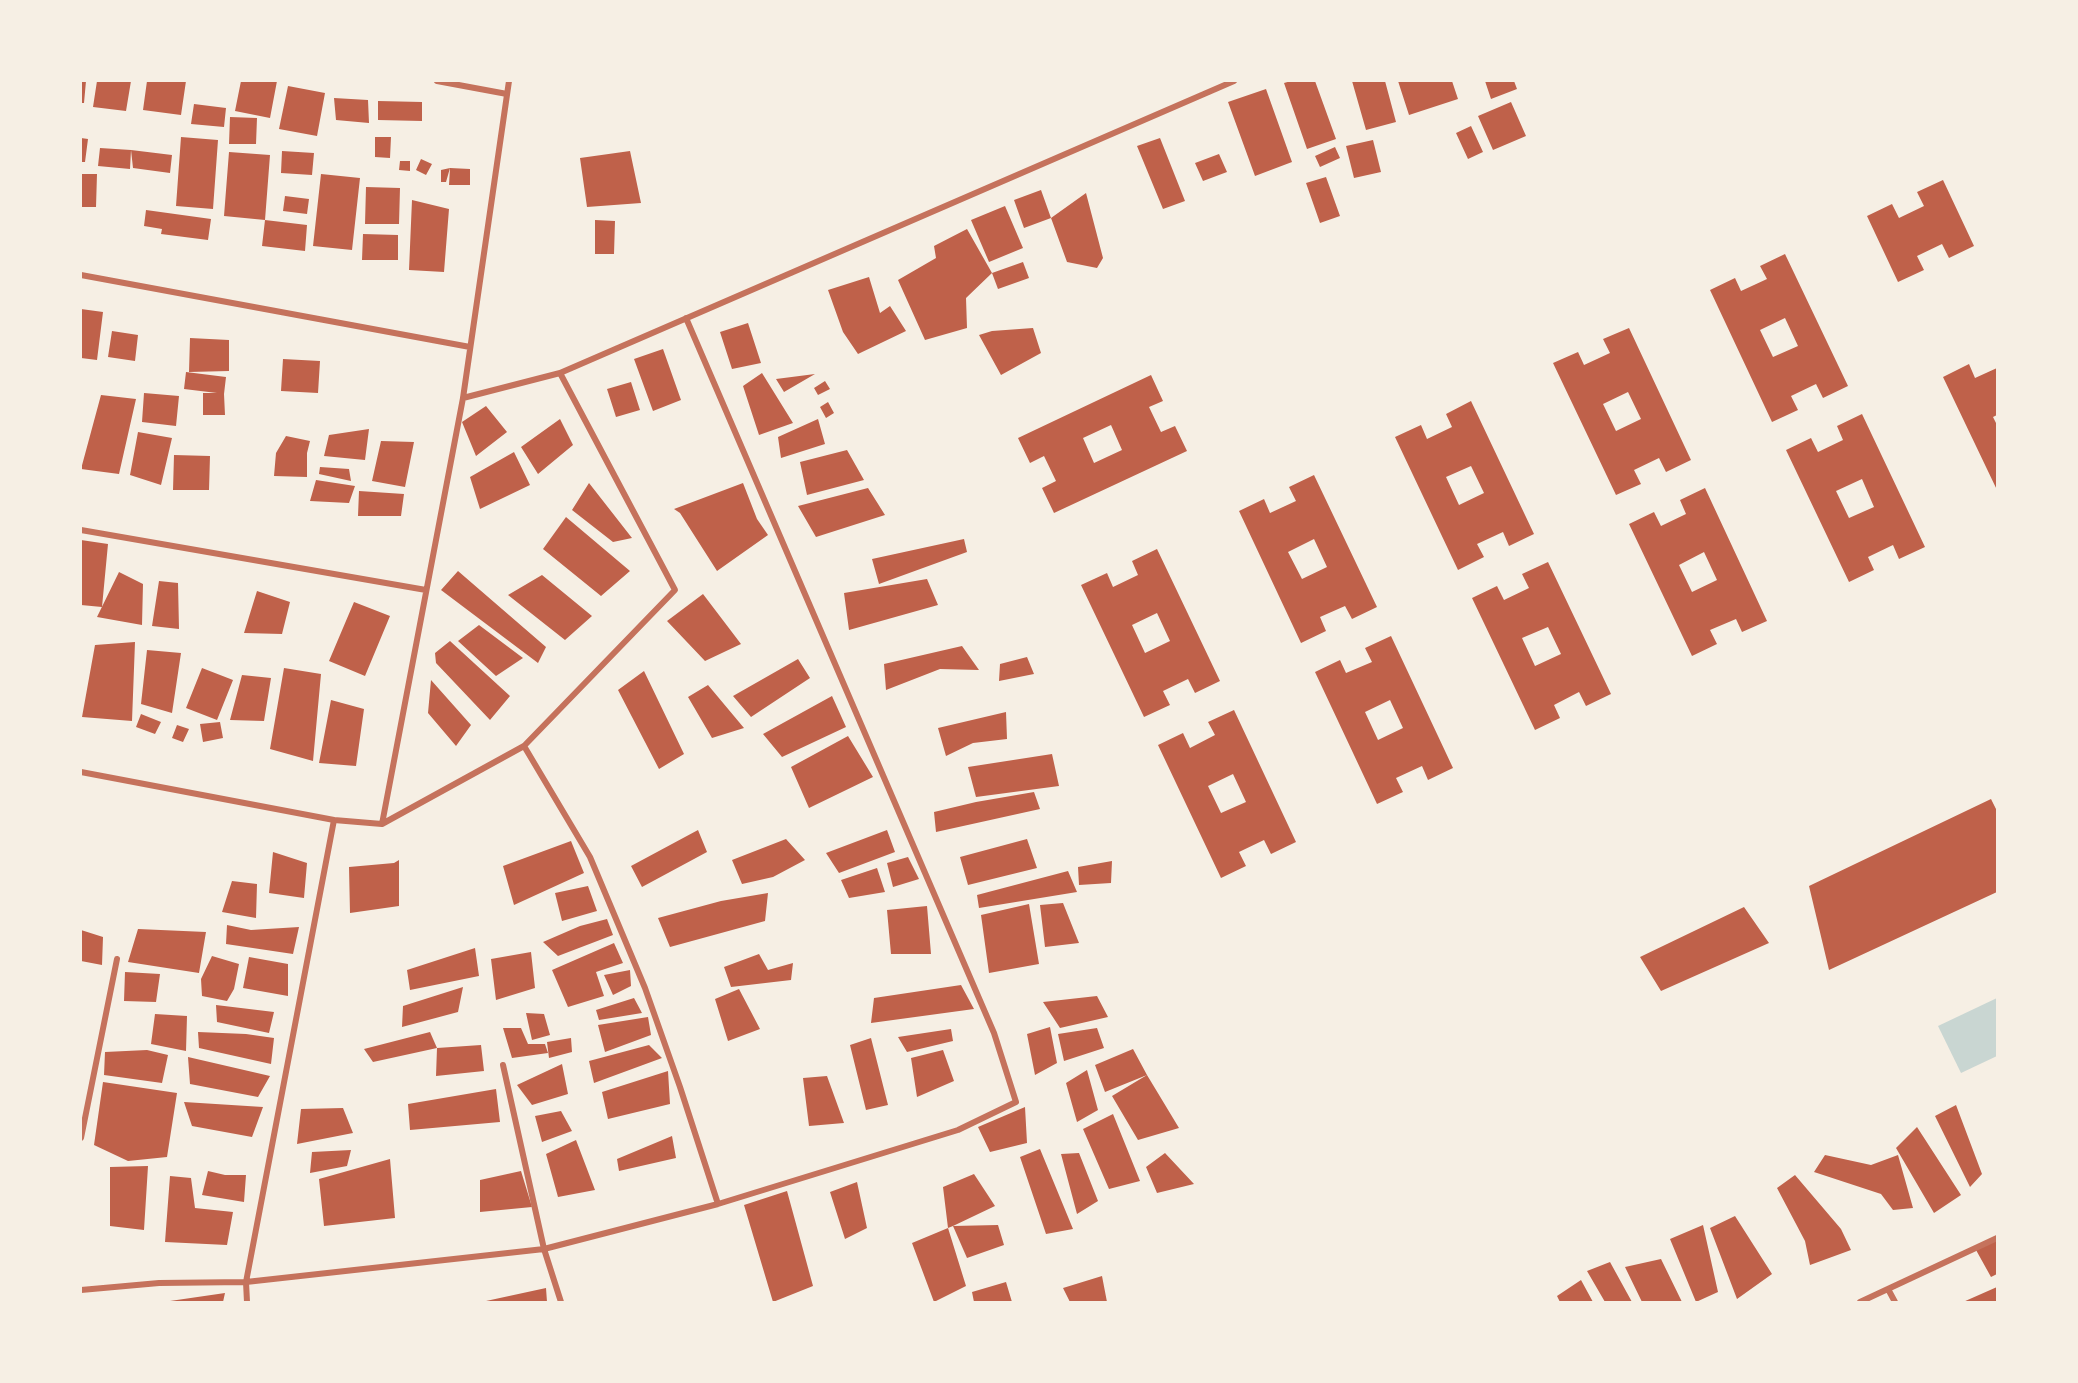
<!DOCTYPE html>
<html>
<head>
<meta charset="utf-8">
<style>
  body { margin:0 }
  #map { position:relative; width:2078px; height:1383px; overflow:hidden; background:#f6efe4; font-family:"DejaVu Sans",sans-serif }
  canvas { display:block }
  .frame { position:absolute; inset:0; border:82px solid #f6efe4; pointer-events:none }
</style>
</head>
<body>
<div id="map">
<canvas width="2078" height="1383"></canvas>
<div class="frame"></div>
</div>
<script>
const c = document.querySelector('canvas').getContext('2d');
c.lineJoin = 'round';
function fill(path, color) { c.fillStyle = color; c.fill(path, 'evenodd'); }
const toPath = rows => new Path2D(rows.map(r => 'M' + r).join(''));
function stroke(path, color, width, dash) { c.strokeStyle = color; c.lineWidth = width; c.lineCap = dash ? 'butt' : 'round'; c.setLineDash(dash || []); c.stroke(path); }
const water = toPath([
  [1997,998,1997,1056,1961,1073,1938,1026]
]);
const building = toPath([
  [81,81,86,81,84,103,81,103],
  [97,81,131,81,126,111,93,107],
  [147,81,186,81,181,115,143,110],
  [241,81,277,81,270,118,235,111],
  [1291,81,1315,81,1336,139,1307,149,1284,83],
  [1352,81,1385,81,1396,122,1366,130],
  [1398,81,1452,81,1458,99,1409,115],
  [1485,81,1514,81,1517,89,1491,99],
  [288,86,325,93,317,136,279,129],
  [1266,89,1292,162,1255,176,1228,102],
  [334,98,368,100,369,123,336,120],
  [378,101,422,102,422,121,378,120],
  [1511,102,1526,136,1493,150,1478,116],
  [194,104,226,108,224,127,191,124],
  [230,117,257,118,256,144,229,144],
  [1471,126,1483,152,1468,159,1456,133],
  [181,137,218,140,213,209,176,206],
  [375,137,391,137,390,158,375,157],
  [81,138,88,139,85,162,81,162],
  [1160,138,1185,201,1163,209,1137,146],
  [1373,140,1381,172,1354,178,1346,146],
  [1335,147,1340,158,1320,167,1315,156],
  [100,148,131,150,172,155,170,173,133,168,131,150,130,169,98,166],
  [282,151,314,153,312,175,281,173],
  [630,151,641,203,587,207,580,158],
  [229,152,270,155,265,220,224,216],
  [1219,154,1227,172,1203,181,1195,163],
  [421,159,432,164,426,175,416,170],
  [400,161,410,161,410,171,399,170],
  [450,168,446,182,441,182,441,170],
  [450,168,470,169,470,185,449,185],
  [81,174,97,174,96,207,81,207],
  [321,174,360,178,352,250,313,246],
  [1326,177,1340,216,1320,223,1306,183],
  [1943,180,1974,246,1949,258,1942,244,1917,256,1924,270,1898,282,1867,216,1892,204,1899,218,1924,206,1917,192],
  [366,187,400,188,399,224,365,224],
  [1041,190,1051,218,1024,228,1014,200],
  [1086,193,1103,258,1097,268,1067,262,1051,218],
  [285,196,309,199,307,214,283,211],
  [412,200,449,209,444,272,409,270],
  [1005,206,1023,248,989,262,971,220],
  [146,210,211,219,208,240,161,234,162,229,144,226],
  [265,220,307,225,305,251,262,246],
  [595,220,615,221,614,254,595,254],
  [967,229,992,273,966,298,967,328,925,340,898,280,936,258,934,246],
  [363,234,398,235,398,260,362,260],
  [1785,254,1848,386,1823,398,1816,384,1791,396,1798,410,1772,422,1710,290,1735,278,1741,291,1767,279,1760,266],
  [1785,318,1798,346,1773,357,1760,330],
  [1023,262,1029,278,998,289,992,273],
  [869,277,880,313,890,306,906,331,858,354,843,332,828,290],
  [81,309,103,312,97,360,81,358],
  [748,323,761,363,732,369,720,332],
  [1033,328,1041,353,1001,375,979,335,992,331],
  [1629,328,1691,460,1666,472,1659,458,1634,470,1641,484,1616,495,1553,363,1578,352,1584,365,1610,353,1603,339],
  [1628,392,1641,419,1616,431,1603,404],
  [112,331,138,335,135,361,108,357],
  [190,338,229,340,229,371,189,372],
  [663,349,681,400,653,411,634,359],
  [283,359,320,361,318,393,281,391],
  [1969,364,1975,378,1997,368,1997,415,1993,417,1997,425,1997,490,1943,377],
  [186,372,226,377,224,394,225,415,203,415,203,393,217,393,184,389],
  [762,373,793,423,759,435,743,386],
  [815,374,784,392,776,379],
  [1151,375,1163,401,1149,407,1161,432,1175,426,1187,451,1054,513,1042,488,1056,481,1044,456,1030,463,1018,438],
  [1111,425,1122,450,1094,463,1083,438],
  [825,381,830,389,818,395,814,388],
  [631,382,640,410,616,417,607,389],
  [144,393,179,396,176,426,142,422],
  [101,395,136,399,119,474,81,469],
  [1471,401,1534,534,1509,546,1503,532,1477,544,1484,557,1458,570,1395,437,1421,425,1427,439,1452,427,1446,414],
  [1471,466,1484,493,1459,505,1446,477],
  [828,402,834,413,826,418,820,407],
  [486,406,507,432,476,456,462,422],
  [1862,414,1925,547,1899,559,1893,545,1868,557,1874,570,1849,582,1786,450,1811,438,1818,452,1843,440,1837,426],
  [1862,479,1874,507,1849,518,1836,491],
  [560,419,573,445,538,474,521,447],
  [818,419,825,444,781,458,778,437],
  [369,429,365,460,324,456,329,435],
  [138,432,172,438,161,485,130,475],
  [286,436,310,441,307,453,307,477,274,476,276,453],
  [381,441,414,442,405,487,372,481],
  [847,450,864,480,807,495,800,462],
  [514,452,530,485,480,509,470,477],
  [174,455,210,456,209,490,173,490],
  [320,467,349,469,351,481,319,474],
  [1314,475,1377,607,1352,619,1345,606,1320,617,1326,631,1301,643,1239,511,1264,499,1270,513,1296,501,1289,487],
  [1314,539,1327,567,1302,579,1288,552],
  [316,480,355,486,349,503,310,501],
  [589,483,632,538,613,542,572,510],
  [743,483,757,519,768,535,717,571,680,513,674,509],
  [868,488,885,515,816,537,798,506],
  [1705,488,1767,621,1742,632,1736,619,1710,630,1717,644,1692,656,1629,524,1654,512,1661,526,1686,514,1680,500],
  [1704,552,1717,580,1692,592,1679,565],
  [359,491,404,494,401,516,358,516],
  [566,517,630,571,601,596,543,549],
  [964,539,967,552,879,584,872,559],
  [81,540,108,544,102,607,81,605],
  [1157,549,1220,681,1195,693,1188,679,1163,691,1170,705,1144,717,1081,585,1107,573,1113,587,1138,575,1132,561],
  [1157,613,1170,641,1145,653,1132,625],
  [1548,562,1611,694,1586,706,1579,692,1554,705,1560,718,1535,730,1472,598,1497,586,1504,600,1529,588,1522,574],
  [1548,627,1561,654,1535,666,1522,638],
  [458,571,546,647,538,663,441,590],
  [119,572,143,584,142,625,97,617],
  [542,575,592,616,565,640,508,595],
  [927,579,938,605,849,630,844,593],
  [159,581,178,583,179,629,152,626],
  [257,591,290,602,282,634,244,633],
  [703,594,741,644,705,661,667,621],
  [354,602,390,616,365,676,329,661],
  [479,625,523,658,496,676,458,641],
  [1391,636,1453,768,1428,780,1422,766,1396,778,1403,792,1377,804,1315,672,1340,660,1346,673,1372,662,1365,648],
  [1390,700,1403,728,1378,740,1365,712],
  [450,641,510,696,490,720,436,663,435,653],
  [135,642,132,721,82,717,95,645],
  [962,646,979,670,940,669,886,690,884,664],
  [147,650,181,653,172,713,141,704],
  [1027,657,1034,674,999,681,1000,664],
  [798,659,810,678,751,717,733,696],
  [202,668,233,680,217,720,186,708],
  [284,668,321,674,313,761,270,749],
  [644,671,684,754,659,769,618,690],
  [242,675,271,678,264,721,230,720],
  [431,680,471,725,456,746,428,713],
  [708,685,744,728,712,738,688,697],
  [832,696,846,727,782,757,763,734],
  [331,700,364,709,356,766,319,763],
  [1234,710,1296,842,1271,854,1264,840,1239,852,1246,866,1221,878,1158,745,1183,733,1190,748,1215,735,1208,722],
  [1233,774,1246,802,1221,813,1208,786],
  [1006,712,1007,739,973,743,946,756,938,728],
  [141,714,161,722,155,734,136,727],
  [220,722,223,738,203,742,200,724],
  [177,725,189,729,183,742,172,738],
  [848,736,873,777,809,808,791,767],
  [1052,754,1059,786,976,797,968,767],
  [1034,792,1040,809,936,832,934,812,976,802],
  [1991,799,1997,811,1997,892,1829,970,1809,886],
  [698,830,707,852,642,887,631,866],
  [887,830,895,852,839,873,826,853],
  [786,839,805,860,773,877,742,884,732,860],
  [1027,839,1037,868,968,885,960,857],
  [571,841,584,873,514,905,503,866],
  [273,852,307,863,304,898,269,893],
  [908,857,919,879,893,887,887,863],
  [399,860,399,906,350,913,349,867,394,863],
  [1112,861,1111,883,1079,885,1078,867],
  [877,868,885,892,849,898,841,880],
  [1068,871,1077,892,979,908,977,895],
  [232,881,257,884,256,918,222,912],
  [588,886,597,911,562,921,555,893],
  [768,893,765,921,670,947,658,918,721,901],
  [1063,903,1079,943,1045,947,1040,905],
  [1029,904,1039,964,989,973,981,915],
  [927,906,931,954,891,954,887,910],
  [1744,907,1769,943,1661,991,1640,957],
  [607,919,613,935,558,956,543,942,580,926],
  [227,925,251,930,299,927,293,954,226,944],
  [138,929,206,932,199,973,128,962],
  [81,930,103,937,102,965,81,961],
  [614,943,623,963,596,972,604,996,568,1007,552,970],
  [475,948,479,976,410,990,407,970],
  [531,952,535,988,496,1000,491,959],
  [759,954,768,970,793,963,791,980,731,987,724,967],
  [212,956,239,964,234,989,227,1001,202,996,201,979],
  [249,957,288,964,288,996,243,988],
  [630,970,631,986,613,995,604,975],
  [125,972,160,974,156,1002,124,1001],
  [961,985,974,1009,871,1023,874,998],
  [463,987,458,1012,402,1027,403,1006],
  [739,989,760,1029,728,1041,715,999],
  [1097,996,1108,1017,1060,1028,1043,1002],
  [634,998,642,1013,599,1020,596,1010],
  [216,1005,274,1012,269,1033,217,1022],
  [526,1013,544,1014,550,1035,532,1040],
  [155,1014,187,1016,186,1051,151,1044],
  [648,1017,651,1035,605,1052,598,1025],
  [1050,1027,1057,1063,1035,1075,1027,1034],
  [503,1028,521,1028,528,1044,545,1044,548,1053,512,1058],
  [1097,1028,1104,1048,1064,1061,1058,1034],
  [951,1029,953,1041,907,1052,898,1037],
  [198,1032,246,1034,274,1038,271,1064,199,1048],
  [430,1032,437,1048,373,1062,364,1049],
  [571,1038,572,1052,549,1058,547,1042],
  [871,1038,888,1105,866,1110,850,1045],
  [481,1045,484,1071,436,1076,437,1048],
  [649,1045,662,1058,594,1083,589,1061],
  [1133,1049,1147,1075,1105,1092,1095,1065],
  [147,1050,168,1055,162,1083,104,1075,105,1052],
  [943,1050,954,1081,917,1097,911,1058],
  [188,1057,270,1076,258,1097,190,1084],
  [562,1064,568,1094,532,1105,517,1085],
  [1087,1070,1098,1110,1077,1122,1066,1083],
  [668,1071,670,1104,608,1119,602,1092],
  [1147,1075,1179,1128,1138,1140,1112,1096],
  [827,1076,844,1123,809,1126,803,1078],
  [103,1082,177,1093,167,1157,128,1161,94,1145],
  [496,1089,500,1122,410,1130,408,1104],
  [184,1102,263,1107,252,1137,192,1126],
  [1956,1105,1982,1174,1970,1187,1935,1116],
  [1025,1107,1027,1143,990,1152,978,1127],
  [343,1108,353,1133,297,1144,301,1109],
  [561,1111,572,1131,542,1142,535,1116],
  [1113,1114,1140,1181,1109,1189,1083,1129],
  [1917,1127,1961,1195,1934,1213,1896,1148],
  [672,1136,676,1158,619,1171,617,1159],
  [576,1140,595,1190,558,1197,546,1154],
  [1040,1149,1073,1229,1046,1234,1020,1157],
  [351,1150,347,1166,310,1173,312,1152],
  [1079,1153,1098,1201,1077,1214,1061,1154],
  [1165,1153,1194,1184,1157,1193,1146,1167],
  [1825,1155,1871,1165,1898,1155,1913,1208,1893,1210,1881,1194,1814,1172],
  [390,1159,395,1218,324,1226,319,1179],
  [148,1166,144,1230,110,1226,110,1167],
  [208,1171,225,1175,246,1175,244,1202,202,1195],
  [521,1171,532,1207,480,1212,480,1180],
  [974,1174,995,1206,953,1226,998,1225,1004,1245,967,1258,953,1226,948,1228,943,1187],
  [1795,1175,1841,1229,1851,1250,1810,1265,1805,1241,1777,1188],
  [170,1176,191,1178,195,1208,233,1212,227,1245,165,1242],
  [857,1182,867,1228,845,1239,830,1192],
  [787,1191,813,1286,773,1302,744,1205],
  [1735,1216,1772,1274,1737,1299,1710,1228],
  [1703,1225,1718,1292,1696,1302,1670,1239],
  [948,1228,966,1286,934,1302,912,1243],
  [1997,1239,1997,1274,1991,1277,1976,1250],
  [1661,1259,1682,1302,1642,1302,1625,1267],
  [1610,1262,1632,1302,1605,1302,1587,1271],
  [1102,1276,1107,1302,1070,1302,1063,1288],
  [1581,1280,1593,1302,1560,1302,1557,1296],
  [1006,1282,1012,1302,974,1302,972,1292],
  [1997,1287,1997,1302,1963,1302],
  [546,1288,547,1302,486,1302,486,1301],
  [225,1293,223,1302,170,1302,170,1301]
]);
const minor = toPath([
  [437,81,507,94],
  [81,275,470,347],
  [463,398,560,373,1234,81],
  [81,530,426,590],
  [524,746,590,857,645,988,680,1087,718,1204],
  [81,772,334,820,382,824,524,746,675,590,560,373],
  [382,824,463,398,509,81],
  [503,1065,544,1249,561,1302],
  [81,1138,117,959],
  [1888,1289,1895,1302],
  [81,1290,159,1283,246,1282,544,1249,718,1204,958,1130,1016,1102,994,1033,686,318],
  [247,1302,246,1282,334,820],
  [1860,1302,1997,1238]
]);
fill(water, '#c9d6d2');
fill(building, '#bf614a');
stroke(minor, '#c5725c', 6);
</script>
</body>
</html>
